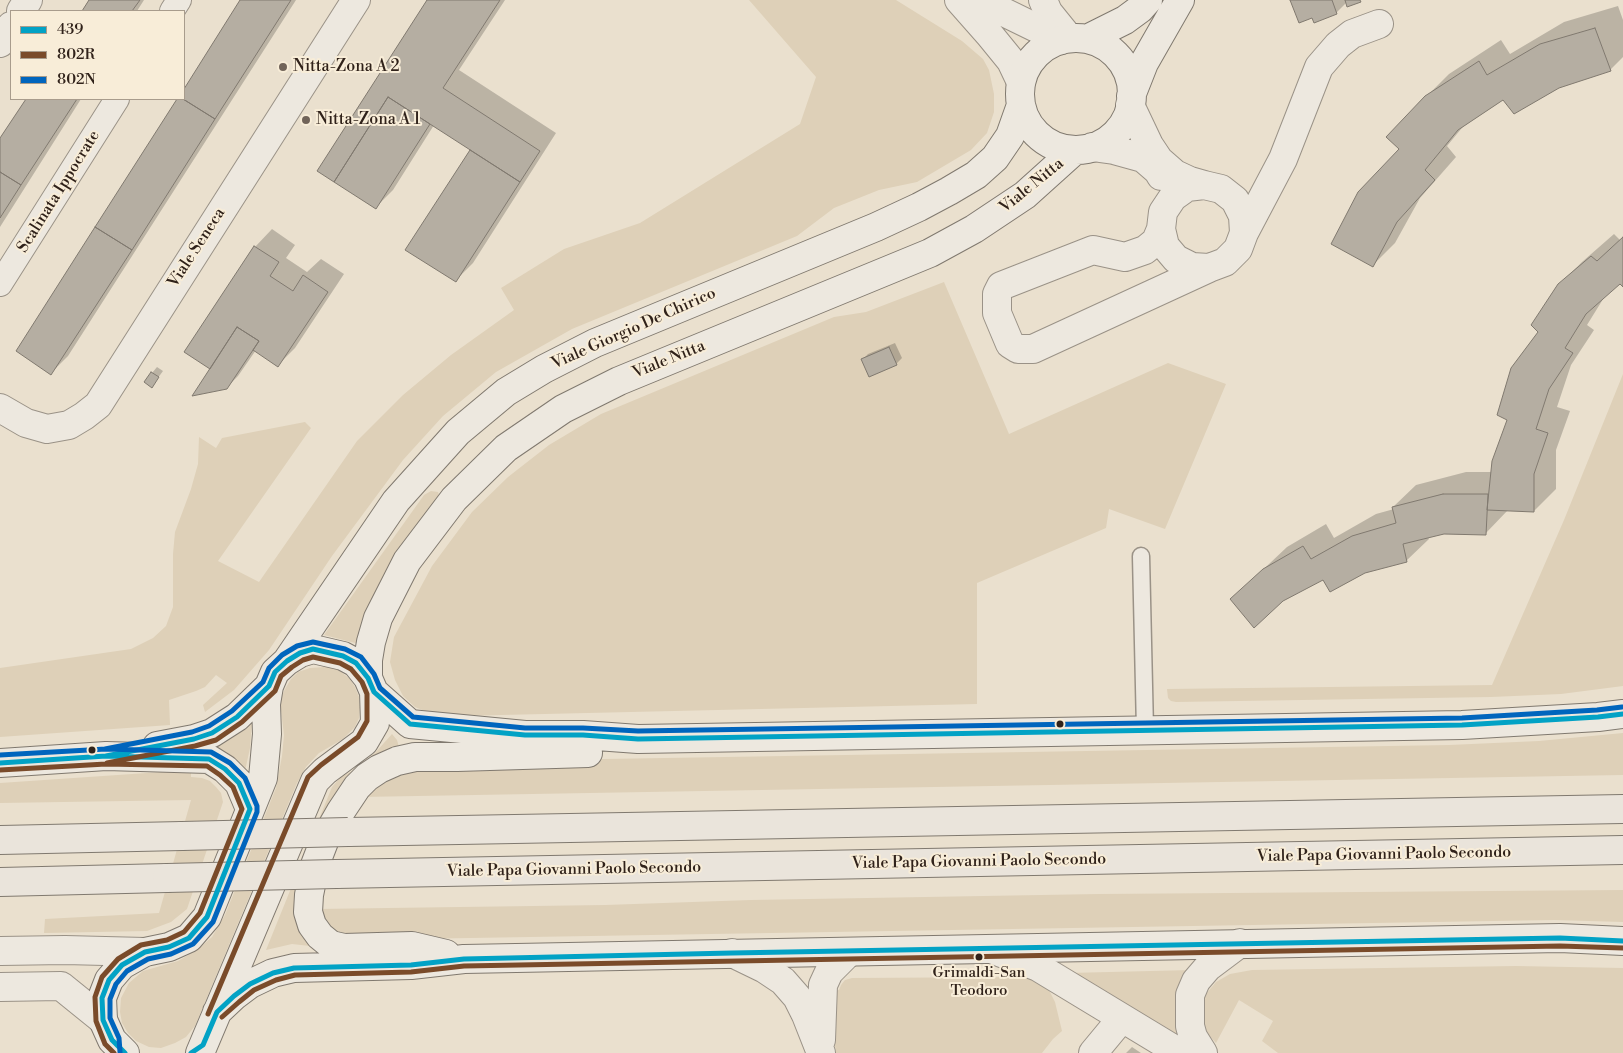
<!DOCTYPE html>
<html>
<head>
<meta charset="utf-8">
<style>
  body { margin:0 }
  #map { position:relative; width:1623px; height:1053px; overflow:hidden; background:#eae0ce; font-family:"Libre Bodoni",serif }
  canvas { display:block }
  .legend { position:absolute; left:10px; top:10px; width:175px; height:90px; box-sizing:border-box; background:#f8edd8; border:1px solid #a89c8c; margin:0; padding:6px 9px; list-style:none; font-size:15px; color:#30221a }
  .legend li { display:flex; align-items:center; gap:10px; height:25px }
  .legend b { width:25px; border:1px solid #a89c8c }
</style>
</head>
<body>
<div id="map">
<canvas width="1623" height="1053"></canvas>
<ul class="legend">
<li><b style="height:6px;background:#02a2c5"></b>439</li>
<li><b style="height:6px;background:#7a4b2a"></b>802R</li>
<li><b style="height:6px;background:#0065bd"></b>802N</li>
</ul>
</div>
<script>
const c = document.querySelector('canvas').getContext('2d');
c.lineJoin = 'round';
function fill(path, color) { c.fillStyle = color; c.fill(path, 'evenodd'); }
const toPath = rows => new Path2D(rows.map(r => 'M' + r).join(''));
function stroke(path, color, width, dash) { c.strokeStyle = color; c.lineWidth = width; c.lineCap = dash ? 'butt' : 'round'; c.setLineDash(dash || []); c.stroke(path); }
function label(font, color, halo, rows, align = 'center') {
  c.font = font + ' "Libre Bodoni",serif'; c.lineWidth = 4; c.setLineDash([]); c.textBaseline = 'middle'; c.strokeStyle = halo; c.fillStyle = color; for (const [text, x, y, turn = 0] of rows) {
    c.save(); c.translate(x, y); c.rotate((+turn || 0) * Math.PI / 180); c.textAlign = isNaN(turn) ? turn : align; if (halo) c.strokeText(text, 0, 0); c.fillText(text, 0, 0); c.restore();
  }
}
const green = toPath([
  [749,0,896,0,962,41,983,59,989,70,994,94,994,112,987,133,971,150,917,182,879,190,834,208,797,236,572,329,496,372,443,416,403,460,332,556,269,650,234,690,205,712,203,705,227,683,216,675,205,687,196,691,169,700,170,725,0,737,0,668,131,649,153,638,166,626,173,607,173,554,175,532,191,489,198,464,199,437,216,448,222,438,305,422,311,428,218,561,259,582,357,441,403,395,451,355,514,310,501,288,564,249,640,223,800,124,816,77],
  [944,282,1009,434,1168,363,1226,384,1165,529,1109,509,1106,528,977,583,977,704,458,716,432,714,415,707,403,696,395,680,390,662,394,637,432,566,472,512,508,477,549,445,601,414,834,317,866,312],
  [1623,374,1623,686,1561,694,1491,697,1176,702,1171,701,1168,698,1167,689,1492,685,1564,520],
  [431,491,438,492,440,498,359,644,324,635,424,495],
  [325,667,331,667,340,671,350,679,355,687,359,697,360,707,359,718,355,727,343,739,319,753,306,767,297,783,195,1026,186,1037,175,1043,161,1048,149,1047,136,1041,128,1033,122,1023,120,1012,121,998,129,983,143,971,178,961,197,950,212,937,225,915,276,788,282,756,284,735,281,710,281,698,285,689,291,679,298,672,310,668],
  [252,723,250,748,245,771,211,748],
  [1623,733,1623,775,360,797,378,780,423,762,1449,745,1539,741],
  [392,734,397,740,399,747,314,848,319,947,292,944,266,950,332,787,341,777,354,770,375,753],
  [191,770,191,777,202,778,210,781,216,787,221,793,223,802,187,909,171,922,147,931,44,933,45,919,159,913,191,800,0,803,0,783],
  [1623,890,1623,922,1554,920,350,940,333,935,316,909,605,905,751,900,1099,894],
  [1516,966,1623,968,1623,1053,1278,1053,1262,1041,1273,1021,1239,1000,1216,1043,1207,1033,1202,1020,1201,1006,1206,994,1216,982,1230,974,1252,970],
  [1192,970,1182,1041,1068,973],
  [1018,977,1029,978,1041,984,1050,992,1055,1002,1062,1031,1053,1039,1042,1053,836,1053,833,1032,832,991,839,990,841,985,845,980,852,978]
]);
const shadow = toPath([
  [89,0,144,0,137,11,82,11],
  [242,0,296,0,68,356,51,373,17,351,179,99,184,99,184,91],
  [428,0,505,0,459,70,556,133,473,263,455,281,407,249,471,149,434,125,393,190,376,207],
  [1291,0,1361,0,1347,2,1336,13,1313,16],
  [1618,6,1623,20,1623,57,1610,70,1504,98,1466,123,1447,146,1456,157,1420,198,1395,243,1373,265,1401,148,1426,97,1449,74,1501,40,1510,54,1564,22],
  [27,99,81,99,0,227,0,141],
  [272,229,295,245,286,258,307,272,321,259,344,274,295,348,278,365,256,350,238,376,226,388,211,369,186,352,255,247],
  [1614,234,1620,240,1623,237,1623,285,1620,282,1605,296,1587,325,1594,330,1571,365,1557,407,1570,411,1556,450,1556,489,1534,511,1508,510,1485,534,1444,533,1428,537,1429,539,1406,561,1232,599,1287,547,1326,524,1334,538,1376,514,1394,509,1393,507,1416,485,1466,472,1492,472,1540,332,1559,285,1582,262],
  [895,343,902,358,896,364,862,360,868,354],
  [157,367,163,371,152,386,152,373],
  [1132,1047,1141,1053,1126,1053]
]);
const building = toPath([
  [89,0,140,0,132,11,82,11,89,0],
  [240,0,291,0,215,119,183,99,184,89,240,0],
  [427,0,500,0,443,88,540,151,520,182,388,97,334,182,317,171,427,0],
  [1290,0,1332,0,1337,14,1314,23,1312,18,1299,23,1290,0],
  [1345,0,1360,0,1361,2,1347,7,1345,0],
  [1595,28,1611,71,1559,88,1514,114,1503,100,1458,130,1425,170,1435,180,1397,222,1373,267,1331,244,1358,192,1399,149,1386,137,1425,96,1479,61,1487,75,1540,44,1595,28],
  [388,97,430,124,376,209,334,182,388,97],
  [26,99,77,99,21,185,0,172,0,138,26,99],
  [177,99,183,99,215,119,132,250,95,227,177,99],
  [470,150,520,182,456,282,405,250,470,150],
  [0,172,21,185,0,218,0,172],
  [95,227,132,250,51,375,16,351,95,227],
  [1623,237,1623,287,1620,284,1586,314,1565,348,1573,353,1549,389,1536,429,1548,433,1534,474,1534,512,1487,510,1492,461,1507,420,1497,415,1511,368,1538,332,1531,325,1558,284,1591,256,1597,261,1623,237],
  [254,246,279,262,270,276,293,291,303,275,328,292,278,367,253,350,259,341,237,327,210,369,184,352,254,246],
  [237,327,259,341,227,389,192,396,237,327],
  [889,347,897,365,869,377,861,359,889,347],
  [151,372,159,377,152,388,144,382,151,372],
  [1443,494,1488,494,1486,535,1444,534,1403,544,1407,562,1365,573,1330,592,1323,580,1283,601,1254,628,1230,599,1263,569,1303,546,1311,559,1352,536,1396,523,1392,507,1443,494]
]);
const service = toPath([
  [1141,556,1145,730]
]);
const pedestrian = toPath([
  [172,11,179,0],
  [0,284,117,99]
]);
const minor = toPath([
  [1043,0,1048,12,1069,38],
  [21,11,28,0],
  [0,43,11,26],
  [1130,105,1149,145,1159,160,1175,174,1190,181,1204,185],
  [1092,147,1114,150,1143,158,1158,171,1161,176],
  [1161,229,1165,246,1176,259,1192,267,1209,268,1225,262,1238,249,1244,233,1243,216,1235,200,1221,189,1204,185,1187,187,1173,197,1163,212,1161,229,1156,241,1145,250,1125,257,1093,250,1001,286,997,294,997,313,1010,344,1018,349,1033,349,1209,268],
  [1244,233,1283,159,1319,67,1338,45,1352,34,1379,24],
  [0,408,26,423,47,429,69,425,84,416,98,405,356,0],
  [991,949,1038,967,1180,1053],
  [0,951,65,950,145,952],
  [732,953,765,969,783,981,797,997,806,1015,821,1053],
  [0,987,61,986,103,1020],
  [821,1040,823,985,829,972,849,952],
  [1093,1053,1122,1018],
  [1203,1053,1193,1037,1190,1026,1190,995,1196,981,1208,967,1240,943]
]);
const tertiary = toPath([
  [959,0,989,34,1011,61,1021,82],
  [979,0,1061,40]
]);
const secondary = toPath([
  '1020 94a56 56 0 1 1 112 0a56 56 0 1 1-112 0Z',
  [1087,39,1125,20,1140,9,1148,0],
  [1131,96,1144,63,1180,0],
  [287,661,396,501,458,432,506,392,544,369,595,343,876,227,919,207,949,191,976,175,995,158,1010,136,1021,105],
  [368,678,368,660,371,642,378,618,407,561,454,499,506,448,563,409,619,381,930,253,974,229,1025,195,1075,150],
  [374,692,410,724,525,735,583,735,638,739,1462,725,1598,717,1623,714],
  [157,746,194,739,212,733,237,717,269,686],
  [0,763,106,756,209,759,225,769,239,783,250,809],
  [446,954,412,946,344,948,331,945,320,936,312,925,308,912,309,895,315,865,325,839,341,811,357,787,367,777,379,769,397,761,415,757,457,757,588,753],
  [217,1012,234,996,250,984,273,973,294,968,411,965,464,959,1560,938,1623,941],
  [125,1053,112,1040,103,1020,102,998,109,980,122,965,145,952,169,947,189,938,207,917,263,778,267,734,266,704,269,686,275,672,287,661,300,653,313,649,343,656,356,663,368,678,374,692,375,723,364,742,325,771,315,781,200,1053]
]);
const primary = toPath([
  [348,832,1623,809],
  [0,840,182,836],
  [336,874,1623,850],
  [0,882,167,878]
]);
const primaryBridge = toPath([
  [182,836,348,832],
  [167,878,336,874]
]);
const bus1 = toPath([
  [106,756,194,739,212,733,237,717,269,686,275,672,287,661,300,653,313,649,343,656,356,663,368,678,374,692,410,724,525,735,583,735,638,739,1462,725,1598,717,1623,714],
  [0,763,106,756,209,759,225,769,239,783,250,809,207,917,189,938,169,947,145,952,122,965,109,980,102,998,103,1020,112,1040,125,1053],
  [191,1053,203,1045,217,1012,234,996,250,984,273,973,294,968,411,965,464,959,732,953,1560,938,1623,941]
]);
const bus2 = toPath([
  [107,763,195,746,216,740,242,722,275,691,281,676,292,667,303,660,313,657,340,663,351,669,362,682,367,694,367,721,358,737,321,765,308,777,208,1014],
  [0,770,106,764,207,766,220,775,233,787,242,809,200,913,184,932,167,940,141,945,118,959,102,977,95,997,96,1021,105,1044,114,1053],
  [222,1017,239,1002,254,990,276,980,295,975,411,972,464,966,1560,946,1623,948]
]);
const bus3 = toPath([
  [105,749,192,732,209,726,232,711,263,682,269,668,282,655,297,646,313,642,345,649,361,657,374,674,380,688,413,717,525,728,583,728,638,731,1462,718,1597,710,1622,707],
  [0,755,106,749,211,752,230,763,245,778,257,806,257,812,213,922,193,944,171,954,148,959,127,971,116,984,110,999,110,1018,119,1038,120,1052]
]);
const markers = [
  [283,67,5,"#716459"],
  [306,120,5,"#716459"],
  [1060,724,4.5,"#30221a"],
  [92,750,4.5,"#30221a"],
  [979,957,4.5,"#30221a"]
];
const busNames = [
  ["Grimaldi-San",979,973],
  ["Teodoro",979,991]
];
const poiNames = [
  ["Nitta-Zona A 2",293,67],
  ["Nitta-Zona A 1",316,120]
];
const streetNames = [
  ["Viale Nitta",1032,186,-39],
  ["Scalinata Ippocrate",59,192,-58],
  ["Viale Seneca",197,248,-57],
  ["Viale Giorgio De Chirico",634,329,-24],
  ["Viale Nitta",669,360,-22],
  ["Viale Papa Giovanni Paolo Secondo",1384,855,-1],
  ["Viale Papa Giovanni Paolo Secondo",979,862,-1],
  ["Viale Papa Giovanni Paolo Secondo",574,870,-1]
];
fill(green, '#ded0b8');
fill(shadow, '#0003');
fill(building, '#b5aea2');
stroke(building, '#80796f', 1);
stroke(service, '#9a9287', 19);
stroke(pedestrian, '#9a9287', 26);
stroke(minor, '#9a9287', 30);
stroke(tertiary, '#9a9287', 30);
stroke(secondary, '#80796f', 30);
stroke(primary, '#80796f', 30);
stroke(service, '#ede8df', 16);
stroke(pedestrian, '#ede8df', 24);
stroke(minor, '#ede8df', 28);
stroke(tertiary, '#ede8df', 28);
stroke(secondary, '#ede8df', 28);
stroke(primary, '#eae4db', 28);
stroke(primaryBridge, '#80796f', 30, []);
stroke(primaryBridge, '#eae4db', 28);
stroke(bus1, '#02a2c5', 5);
stroke(bus2, '#7a4b2a', 5);
stroke(bus3, '#0065bd', 5);
for (const [x, y, r, color] of markers) { const dot = new Path2D(); dot.arc(x, y, r, 0, 2 * Math.PI); c.fillStyle = color; c.fill(dot); stroke(dot, '#f8edd8', 2); }
label('15px', '#30221a', '#f8edd8', busNames);
label('16px', '#30221a', '#f8edd8', poiNames, 'left');
label('16px', '#30221a', '#f8edd8', streetNames);
</script>
</body>
</html>
